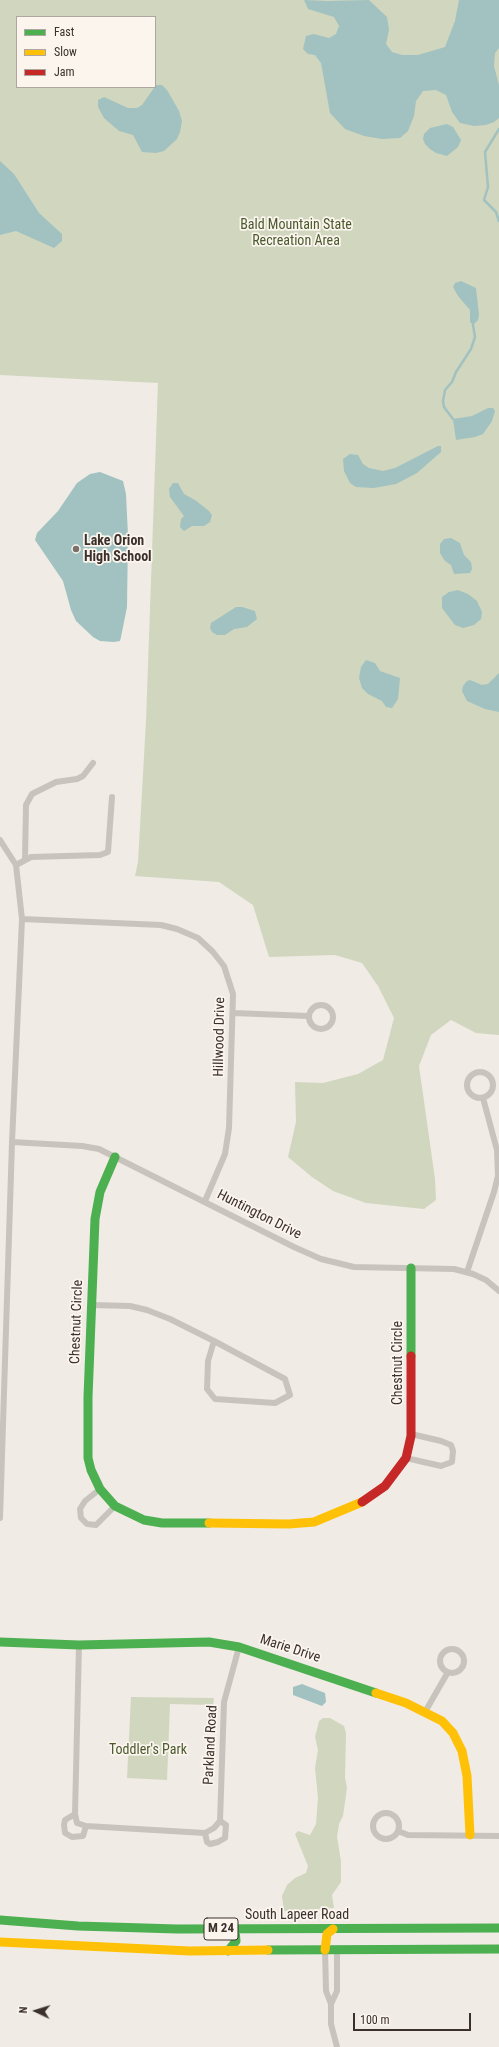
<!DOCTYPE html>
<html>
<head>
<meta charset="utf-8">
<style>
  body { margin:0 }
  #map { position:relative; width:499px; height:2047px; overflow:hidden; background:#f0ebe5; font-family:"Roboto Condensed",sans-serif }
  canvas { display:block }
  .legend { position:absolute; left:16px; top:16px; width:140px; height:72px; box-sizing:border-box; background:#fbf5ee; border:1px solid #aea6a0; margin:0; padding:5px 7px; list-style:none; font-size:12px; color:#3b302b }
  .legend li { display:flex; align-items:center; gap:8px; height:20px }
  .legend b { width:20px; border:1px solid #aea6a0 }
  .north { position:absolute; left:16px; top:1991px; width:40px; height:40px; -webkit-text-stroke:3px #fbf5ee; paint-order:stroke; rotate:274deg; font-size:11px; font-weight:700; line-height:16px; text-align:center; color:#3b302b }
  .north::after { content:''; display:block; margin:auto; width:14px; height:18px; background:#3b302b; clip-path:polygon(50% 0,100% 100%,50% 72%,0 100%) }
  .scale { position:absolute; left:353px; top:2013px; width:118px; height:18px; box-sizing:border-box; border:2px solid #3b302b; border-top:0; padding-left:5px; font-size:12px; line-height:14px; white-space:nowrap; color:#3b302b; -webkit-text-stroke:3px #fbf5ee; paint-order:stroke }
</style>
</head>
<body>
<div id="map">
<canvas width="499" height="2047"></canvas>
<ul class="legend">
<li><b style="height:5px;background:#4caf50"></b>Fast</li>
<li><b style="height:5px;background:#ffc107"></b>Slow</li>
<li><b style="height:5px;background:#c62828"></b>Jam</li>
</ul>
<div class="north">N</div>
<div class="scale">100 m</div>
</div>
<script>
const c = document.querySelector('canvas').getContext('2d');
c.lineJoin = 'round';
function fill(path, color) { c.fillStyle = color; c.fill(path, 'evenodd'); }
const toPath = rows => new Path2D(rows.map(r => 'M' + r).join(''));
function stroke(path, color, width, dash) { c.strokeStyle = color; c.lineWidth = width; c.lineCap = dash ? 'butt' : 'round'; c.setLineDash(dash || []); c.stroke(path); }
function label(font, color, halo, rows, align = 'center') {
  c.font = font + ' "Roboto Condensed",sans-serif'; c.lineWidth = 3.5; c.setLineDash([]); c.textBaseline = 'middle'; c.strokeStyle = halo; c.fillStyle = color; for (const [text, x, y, turn = 0] of rows) {
    c.save(); c.translate(x, y); c.rotate((+turn || 0) * Math.PI / 180); c.textAlign = isNaN(turn) ? turn : align; if (halo) c.strokeText(text, 0, 0); c.fillText(text, 0, 0); c.restore();
  }
}
const green = toPath([
  [0,0,499,0,499,1035,476,1033,451,1020,431,1035,419,1066,435,1179,436,1200,424,1209,366,1203,333,1191,312,1177,288,1157,296,1122,295,1082,323,1083,358,1074,383,1060,394,1018,378,986,362,963,335,955,269,957,253,905,219,882,135,876,138,862,146,721,158,383,0,375],
  [17,17,155,17,155,87,17,87],
  [131,1697,214,1698,213,1705,170,1704,167,1780,127,1778],
  [323,1718,330,1718,344,1726,346,1733,345,1778,347,1788,343,1816,339,1824,337,1837,341,1861,341,1882,332,1895,334,1908,284,1911,282,1896,287,1885,295,1878,306,1873,308,1866,295,1834,298,1831,310,1835,316,1824,318,1798,315,1768,318,1750,315,1737,319,1721]
]);
const water = toPath([
  [304,0,328,1,369,0,387,17,389,30,386,44,392,52,402,55,418,55,445,47,455,21,459,0,499,0,499,48,495,53,494,66,499,85,499,118,494,122,486,125,474,126,460,123,452,112,446,95,436,90,423,91,416,101,414,116,408,131,400,138,382,139,364,136,345,129,330,113,321,63,315,55,308,54,303,49,306,36,314,34,329,38,336,34,339,26,334,17,308,9],
  [156,85,162,85,167,90,179,111,182,121,180,132,177,139,164,151,156,153,142,152,133,135,119,131,104,118,98,107,98,100,104,97,128,108,137,108,142,105],
  [447,124,453,127,461,140,458,147,447,156,436,153,430,149,425,144,423,139,424,134,430,128],
  [0,161,14,174,39,213,62,234,62,241,54,248,16,231,0,235],
  [461,281,476,288,479,315,478,320,473,325,470,322,470,310,458,296,453,287,455,283],
  [488,408,493,408,495,411,492,421,483,434,475,437,456,440,453,419,472,416],
  [438,446,441,446,441,452,417,473,396,484,374,488,356,487,350,483,344,471,343,459,350,454,358,455,363,464,369,468,383,471,395,468],
  [100,472,123,481,126,494,128,535,127,607,121,637,120,641,114,642,100,641,93,637,76,621,71,610,63,581,35,540,37,533,58,511,77,483,90,474],
  [173,483,178,483,184,494,195,500,209,511,212,515,210,522,204,526,192,526,184,531,180,527,181,519,184,516,170,497,169,489],
  [451,538,460,543,464,555,471,562,472,569,470,573,454,574,451,565,445,561,440,553,440,544,444,539],
  [458,590,468,594,477,601,482,612,481,619,474,625,463,628,455,625,442,608,442,597,449,592],
  [236,607,242,607,255,611,257,619,247,627,234,629,225,635,217,635,212,632,210,628,211,623],
  [366,660,375,663,380,671,400,678,398,699,392,708,386,707,382,701,368,694,362,688,359,678,361,667],
  [499,673,499,712,485,709,467,701,462,691,463,686,467,681,470,680,482,685,488,684],
  [302,1684,325,1693,326,1702,322,1706,293,1695,293,1687]
]);
const stream = toPath([
  [499,129,485,152,488,187,484,200,496,212,499,221],
  [453,419,444,407,443,401,445,390,452,382,456,372,471,349,475,337,473,325]
]);
const street = toPath([
  [0,840,16,865,22,919,12,1142,0,1518],
  [25,860,26,805,32,794,56,782,77,779,83,776,93,763],
  [16,865,31,857,100,855,108,852,112,797],
  [22,919,161,925,177,929,198,938,213,952,224,966,233,994,229,1128,225,1154,205,1201],
  '309 1017a12 12 0 1 1 24 0a12 12 0 1 1-24 0Z',
  [234,1013,308,1016],
  '467 1085a13 13 0 1 1 26 0a13 13 0 1 1-26 0Z',
  [12,1142,82,1146,99,1149,294,1247,321,1259,354,1267,454,1269,473,1274,486,1280,499,1291],
  [467,1272,494,1192,498,1176,497,1150,483,1098],
  [92,1305,130,1306,147,1310,170,1319,214,1341,208,1361,207,1389,215,1399,275,1403,290,1395,285,1379,214,1341],
  [406,1458,441,1466,452,1462,453,1451,451,1445,441,1441,411,1434],
  [100,1489,85,1501,80,1509,81,1518,87,1524,96,1525,115,1506],
  [79,1645,75,1814,77,1823,86,1826,205,1833,214,1828,220,1821,224,1702,239,1647],
  '440 1661a12 12 0 1 1 24 0a12 12 0 1 1-24 0Z',
  [425,1712,448,1672],
  '373 1826a13 13 0 1 1 26 0a13 13 0 1 1-26 0Z',
  [75,1814,65,1820,64,1825,65,1833,72,1837,83,1836,86,1826],
  [398,1831,408,1835,499,1836],
  [205,1833,207,1842,210,1844,218,1842,225,1838,226,1825,220,1821],
  [325,1950,326,1991,331,2004,331,2024,337,2047],
  [331,2004,337,1991,337,1950]
]);
const fast = toPath([
  [115,1157,100,1192,95,1219,88,1397,88,1458,91,1470,100,1489,115,1506,144,1520,162,1523,209,1523],
  [411,1268,411,1356],
  [0,1642,79,1645,209,1642,239,1647,376,1693],
  [0,1920,78,1926,177,1929,499,1928],
  [268,1950,499,1949],
  [228,1951,236,1941,235,1929]
]);
const slow = toPath([
  [209,1523,289,1524,314,1522,362,1502],
  [376,1693,406,1703,442,1721,453,1733,462,1751,467,1776,470,1835],
  [0,1942,190,1951,268,1950],
  [325,1950,327,1934,333,1929]
]);
const jam = toPath([
  [362,1502,385,1486,406,1458,411,1436,411,1356]
]);
const markers = [
  [76,549,4,"#7a716c"]
];
const shields = [
  [221,1929,34]
];
const shieldNames = [
  ["M 24",221,1929]
];
const parkNames = [
  ["Bald Mountain State",296,225],
  ["Recreation Area",296,241],
  ["Toddler's Park",148,1750]
];
const poiNames = [
  ["Lake Orion",84,541],
  ["High School",84,557]
];
const streetNames = [
  ["Hillwood Drive",220,1037,-89],
  ["Huntington Drive",259,1215,27],
  ["Chestnut Circle",77,1322,-88],
  ["Chestnut Circle",398,1363,-90],
  ["Marie Drive",290,1649,18],
  ["Parkland Road",211,1745,-87],
  ["South Lapeer Road",297,1915]
];
fill(green, '#d1d6bf');
fill(water, '#a1c2c1');
stroke(stream, '#a1c2c1', 2.5);
stroke(street, '#c9c3be', 6);
stroke(fast, '#4caf50', 9);
stroke(slow, '#ffc107', 9);
stroke(jam, '#c62828', 9);
for (const [x, y, r, color] of markers) { const dot = new Path2D(); dot.arc(x, y, r, 0, 2 * Math.PI); c.fillStyle = color; c.fill(dot); stroke(dot, '#fbf5ee', 1.5); }
for (const [x, y, w] of shields) { const box = new Path2D(); box.roundRect(x - w / 2, y - 11, w, 22, 3); c.fillStyle = '#fbf5ee'; c.fill(box); stroke(box, '#3b302b', 1); }
label('bold 13px', '#3b302b', null, shieldNames);
label('14px', '#4a5a2e', '#fbf5ee', parkNames);
label('bold 14px', '#3b302b', '#fbf5ee', poiNames, 'left');
label('14px', '#3b302b', '#fbf5ee', streetNames);
</script>
</body>
</html>
